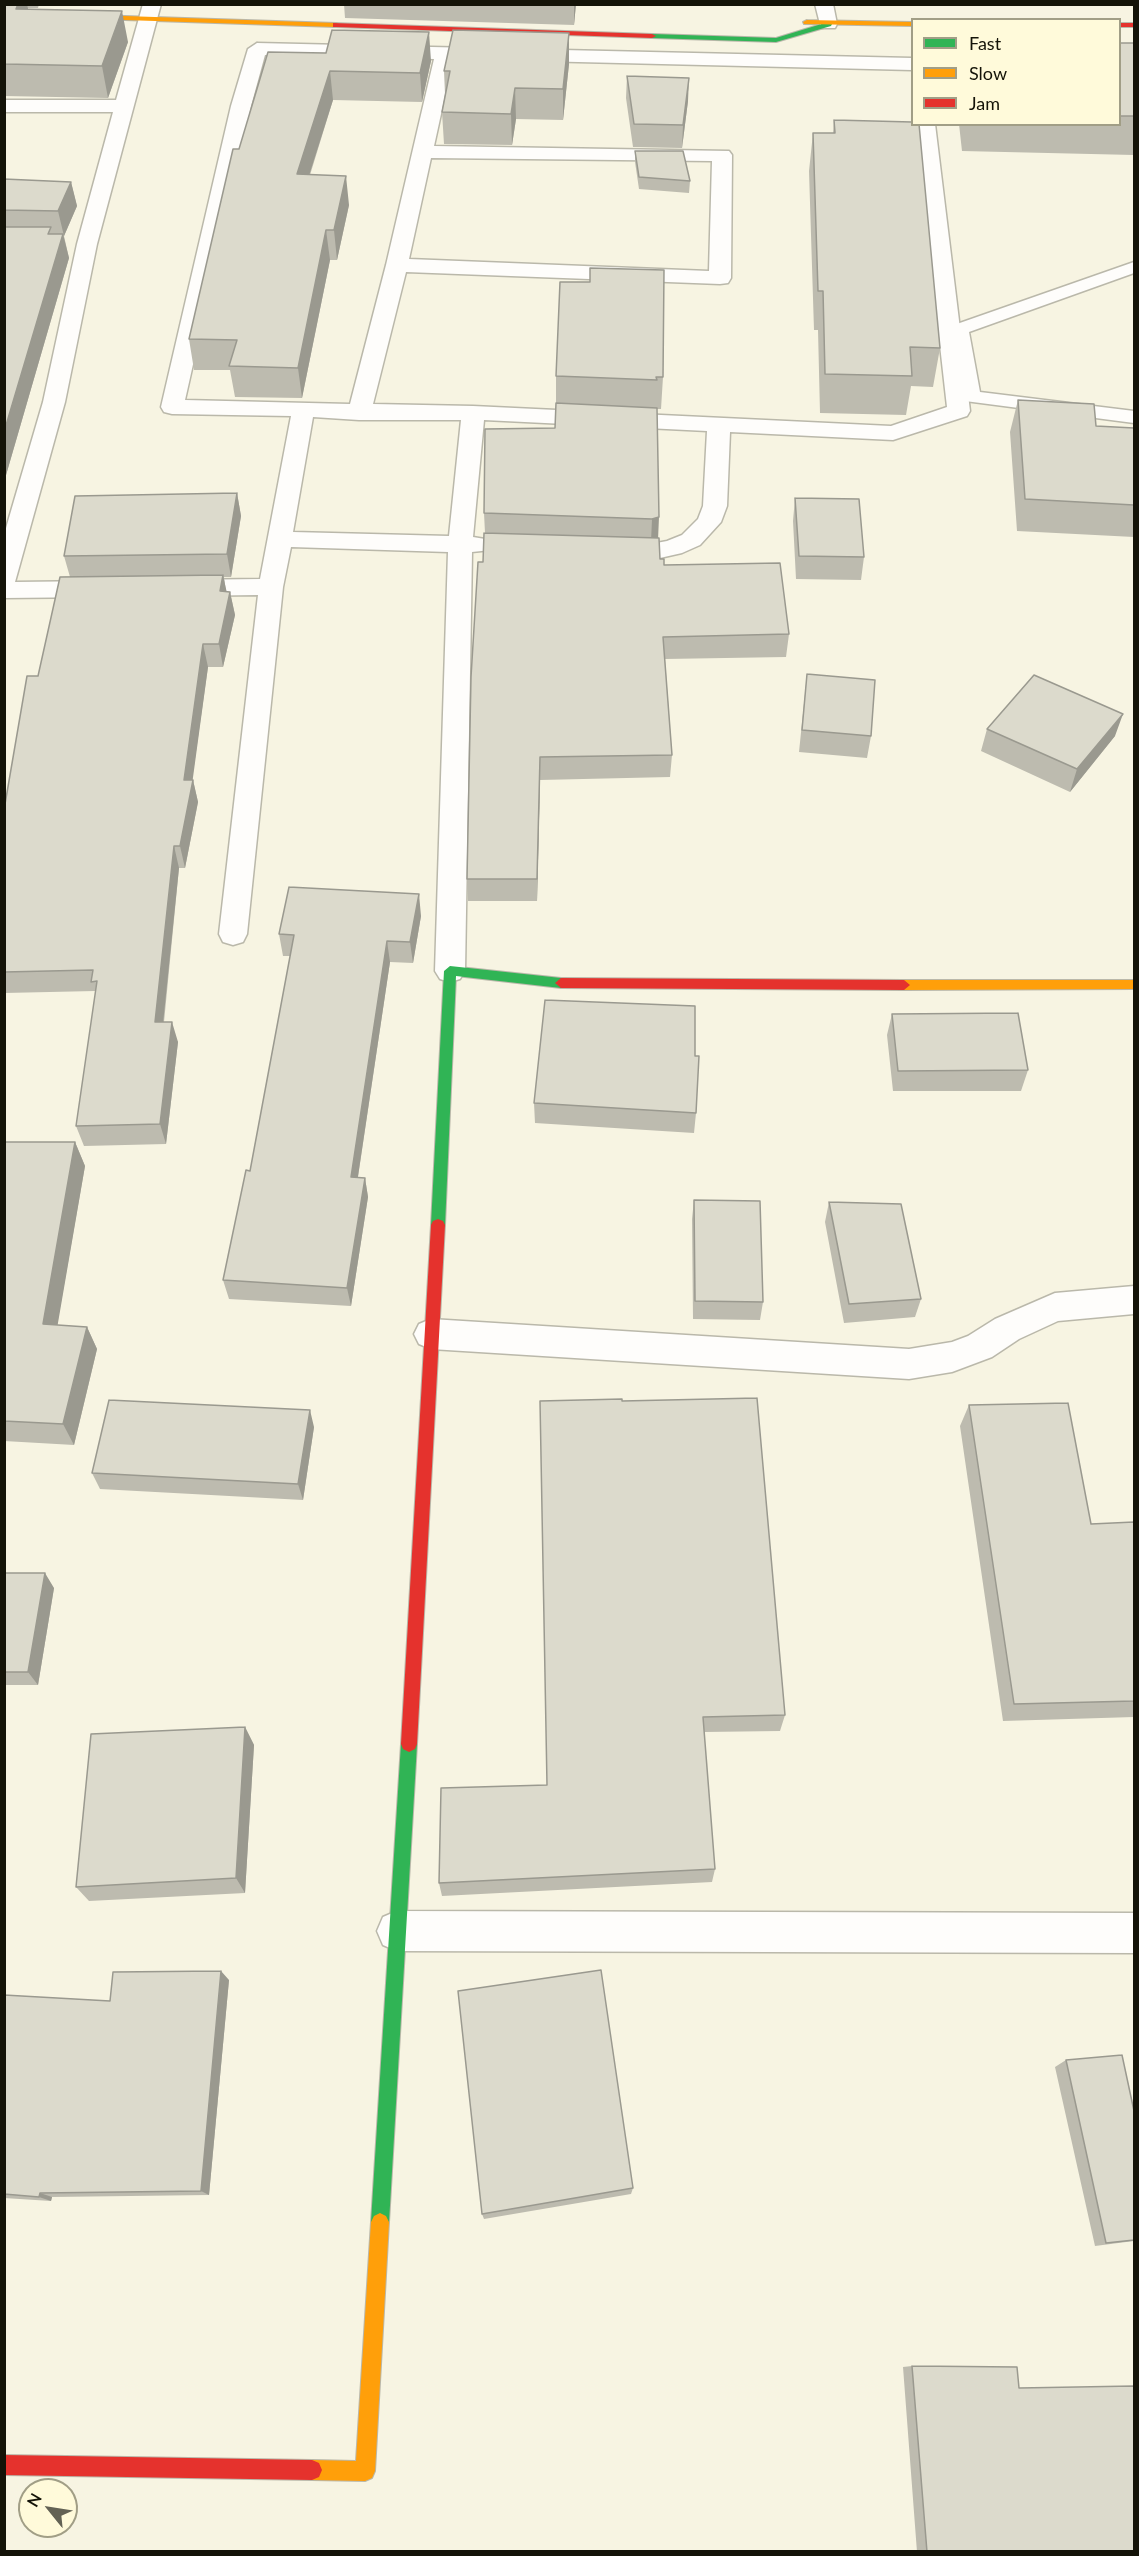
<!DOCTYPE html>
<html>
<head>
<meta charset="utf-8">
<style>
  body { margin:0 }
  #map { position:relative; width:1139px; height:2556px; overflow:hidden; background:#f7f4e2; font-family:Lato,sans-serif }
  canvas { display:block }
  .frame { position:absolute; inset:0; border:6px solid #141308; pointer-events:none }
  .legend { position:absolute; left:911px; top:18px; width:210px; height:108px; box-sizing:border-box; background:#fffada; border:2px solid #a19e86; margin:0; padding:8px 10px; list-style:none; font-size:18px; color:#141308 }
  .legend li { display:flex; align-items:center; gap:12px; height:30px }
  .legend b { width:30px; border:2px solid #a19e86 }
  .north { position:absolute; left:18px; top:2478px; width:60px; height:60px; box-sizing:border-box; background:#fffada; border:2px solid #a19e86; border-radius:50%; rotate:300deg; font-size:16px; font-weight:700; line-height:24px; text-align:center; color:#141308 }
  .north::after { content:''; display:block; margin:auto; width:21px; height:27px; background:#636254; clip-path:polygon(50% 0,100% 100%,50% 72%,0 100%) }
</style>
</head>
<body>
<div id="map">
<canvas width="1139" height="2556"></canvas>
<div class="frame"></div>
<ul class="legend">
<li><b style="height:8px;background:#30b455"></b>Fast</li>
<li><b style="height:8px;background:#ff9f0a"></b>Slow</li>
<li><b style="height:8px;background:#e5322d"></b>Jam</li>
</ul>
<div class="north">N</div>
</div>
<script>
const c = document.querySelector('canvas').getContext('2d');
c.lineJoin = 'round';
const toPath = rows => new Path2D(rows.map(r => 'M' + r).join(''));
function stroke(path, color, width, dash) { c.strokeStyle = color; c.lineWidth = width; c.lineCap = dash ? 'butt' : 'round'; c.setLineDash(dash || []); c.stroke(path); }
function fill(path, color) { c.fillStyle = color; c.fill(path, 'evenodd'); }
const lane = toPath([
  [1134,262,1134,273,969,332,980,392,1134,411,1134,423,965,401,951,329,954,325,1134,262]
]);
const street = toPath([
  [143,4,161,4,97,244,65,402,15,582,102,581,111,583,114,589,111,595,102,597,4,598,4,535,43,402,77,244,113,112,4,112,4,100,116,100,143,4],
  [815,4,833,4,837,24,835,28,821,28,815,4],
  [257,43,912,58,912,70,453,59,434,146,729,151,732,155,731,278,728,283,720,284,406,272,373,404,473,406,891,426,947,407,915,124,935,124,970,411,967,416,893,440,730,432,727,506,721,522,700,545,682,553,651,560,614,558,605,555,602,550,605,545,614,542,651,544,667,541,682,535,698,519,703,506,707,431,484,420,473,537,491,540,494,545,491,550,472,552,465,971,460,979,450,982,440,979,435,971,448,552,291,547,283,587,247,934,243,942,233,945,223,942,219,934,258,595,180,596,171,594,168,588,171,582,180,580,260,579,291,416,172,414,164,412,161,407,231,106,248,49,257,43],
  [265,55,434,59,386,265,350,404,185,400,251,106,265,55],
  [431,158,712,161,709,271,409,259,431,158],
  [313,417,359,420,461,420,449,536,293,532,313,417],
  [1134,1286,1134,1314,1058,1321,1019,1339,992,1357,952,1372,909,1379,431,1349,419,1344,414,1334,419,1324,431,1319,909,1349,952,1342,968,1336,995,1319,1055,1293,1134,1286],
  [397,1911,1134,1913,1134,1953,397,1951,383,1945,377,1931,383,1917,397,1911]
]);
const fast = toPath([
  [828,22,832,24,831,26,776,42,652,38,648,36,652,34,776,38,828,22],
  [450,966,561,978,567,983,561,988,456,976,445,1225,443,1229,438,1231,433,1229,431,1225,444,971,450,966],
  [409,1736,415,1739,417,1744,389,2222,386,2228,380,2231,374,2228,371,2222,401,1744,403,1739,409,1736]
]);
const slow = toPath([
  [4,12,336,23,340,25,336,27,4,16,4,12],
  [807,20,912,22,912,26,804,24,803,22,807,20],
  [904,980,1134,980,1134,989,904,990,898,985,904,980],
  [380,2213,386,2216,389,2222,375,2471,372,2478,365,2481,312,2480,305,2477,302,2470,305,2463,312,2460,356,2461,371,2222,374,2216,380,2213]
]);
const jam = toPath([
  [333,23,652,34,656,36,652,38,336,27,333,27,333,23],
  [1120,23,1134,23,1134,27,1120,27,1120,23],
  [561,978,904,980,910,985,904,990,561,988,555,983,561,978],
  [438,1219,443,1221,445,1225,417,1744,415,1749,409,1752,403,1749,401,1744,431,1225,433,1221,438,1219],
  [4,2455,312,2460,319,2463,322,2470,319,2477,312,2480,4,2475,4,2455]
]);
const wall = toPath([
  [4,4,39,4,38,8,27,8,28,9,128,42,108,98,4,96],
  [344,4,576,4,574,25,345,18],
  [1119,43,1134,43,1134,155,962,151,959,124,1119,124],
  [326,53,431,61,422,102,333,100,310,175,349,205,337,260,330,260,302,398,235,397,230,370,194,370,189,339,239,149],
  [569,64,563,120,516,119,512,145,444,144,442,112,445,94,444,71],
  [627,76,688,101,682,148,633,147,626,98],
  [834,120,940,348,933,387,911,386,906,415,820,413,818,330,814,330,809,171,813,133,833,133],
  [635,151,690,181,689,193,639,189,635,162],
  [4,179,71,182,77,206,64,236,69,258,4,482],
  [556,376,663,377,661,409,657,409,658,538,660,559,664,565,789,634,786,657,665,659,672,755,670,777,540,780,537,901,468,901,467,879,485,533,484,513,555,428,556,403],
  [1018,400,1096,426,1134,428,1134,537,1017,531,1010,432],
  [237,493,241,516,231,577,224,577,226,592,230,592,235,615,223,667,208,667,192,780,193,780,198,802,185,868,179,868,164,1022,178,1042,166,1144,84,1146,76,1126,96,994,95,991,4,993,4,810,38,676,70,577,64,556],
  [795,498,864,557,861,580,796,579,793,521],
  [807,674,871,736,867,758,799,752],
  [987,729,1115,736,1070,792,981,751],
  [421,916,413,963,390,962,358,1177,365,1178,368,1197,351,1306,229,1299,223,1280,250,1171,290,956,283,956,279,934],
  [892,1014,1028,1070,1021,1091,893,1091,887,1035],
  [695,1056,696,1113,694,1133,535,1123,534,1103],
  [4,1142,75,1142,85,1166,57,1325,87,1327,97,1349,74,1445,4,1441],
  [694,1200,763,1302,760,1320,693,1319,692,1219],
  [829,1202,921,1299,915,1317,844,1323,825,1222],
  [622,1401,785,1715,780,1731,704,1732,715,1869,712,1882,442,1896,439,1883,547,1785],
  [969,1405,1091,1524,1134,1522,1134,1717,1003,1721,960,1426],
  [314,1427,303,1500,100,1489,92,1473],
  [4,1573,54,1588,38,1685,4,1685],
  [245,1727,254,1745,245,1893,89,1901,76,1887],
  [229,1980,209,2195,52,2197,51,2201,4,2198,4,1995,110,2001],
  [1066,2060,1134,2111,1134,2241,1095,2246,1055,2067],
  [633,2188,631,2194,484,2219,482,2214],
  [912,2366,1019,2388,1134,2552,917,2552,903,2367]
]);
const shadedWall = toPath([
  [18,4,27,4,31,23,16,9],
  [574,4,576,4,574,25],
  [122,11,128,42,108,98,102,66],
  [429,32,431,61,422,102,420,73],
  [569,33,569,64,563,120,563,89],
  [330,71,333,100,300,204,297,174],
  [689,78,688,101,682,148,683,125],
  [515,88,516,119,512,145,511,114],
  [346,176,349,205,337,260,334,230],
  [71,182,77,206,64,236,58,211],
  [326,230,330,260,302,398,298,368],
  [63,234,69,258,4,482,4,432],
  [237,493,241,516,231,577,227,554],
  [659,517,658,540,651,542,652,519],
  [223,575,228,598,220,591],
  [230,592,235,615,223,667,219,644],
  [203,644,208,667,191,792,193,780,198,802,185,868,180,846,184,780],
  [1123,714,1115,736,1070,792,1077,769],
  [540,757,540,780,537,901,537,879],
  [174,846,179,868,161,1043,155,1022],
  [419,894,421,916,413,963,410,942],
  [387,941,390,962,355,1196,351,1177],
  [172,1022,178,1042,166,1144,160,1124],
  [75,1142,85,1166,54,1346,43,1324],
  [365,1178,368,1197,351,1306,347,1288],
  [87,1327,97,1349,74,1445,63,1424],
  [310,1410,314,1427,303,1500,298,1484],
  [45,1573,54,1588,38,1685,28,1672],
  [245,1727,254,1745,245,1893,236,1878],
  [221,1971,229,1980,209,2195,201,2191],
  [40,2193,52,2197,51,2201,39,2197]
]);
const building = toPath([
  [4,4,18,4,16,9,122,11,102,66,4,64,4,4],
  [332,30,429,32,420,73,330,71,297,174,346,176,334,230,326,230,298,368,229,366,237,340,189,339,233,149,239,149,268,52,326,53,332,30],
  [453,30,569,33,563,89,515,88,511,114,442,112,450,71,444,71,453,30],
  [1119,43,1134,43,1134,116,1119,116,1119,43],
  [627,76,689,78,683,125,634,124,627,76],
  [834,120,912,122,912,124,919,124,940,348,910,347,912,376,825,374,823,291,818,291,813,133,835,133,834,120],
  [635,151,683,151,690,181,639,177,635,151],
  [4,179,71,182,58,211,4,210,4,179],
  [4,227,51,227,48,234,63,234,4,432,4,227],
  [590,268,664,270,663,377,656,377,657,380,556,376,560,282,590,282,590,268],
  [1018,400,1094,404,1096,426,1134,428,1134,505,1025,499,1018,400],
  [556,403,657,408,659,517,652,519,484,513,485,429,555,428,556,403],
  [237,493,227,554,64,556,75,496,237,493],
  [795,498,859,499,864,557,799,556,795,498],
  [484,533,659,538,660,559,664,559,664,565,780,563,789,634,663,637,672,755,540,757,537,879,467,879,471,677,478,562,483,562,484,533],
  [223,575,220,591,230,592,219,644,203,644,184,780,193,780,180,846,174,846,155,1022,172,1022,160,1124,76,1126,97,981,91,982,93,970,4,972,4,810,27,676,38,676,60,577,223,575],
  [807,674,875,680,871,736,802,730,807,674],
  [1034,675,1123,714,1077,769,987,729,1034,675],
  [289,887,419,894,410,942,387,941,351,1177,365,1178,347,1288,223,1280,246,1170,250,1171,294,935,279,934,289,887],
  [545,1000,695,1006,695,1056,699,1056,696,1113,534,1103,545,1000],
  [1018,1013,1028,1070,898,1071,892,1014,1018,1013],
  [4,1142,75,1142,43,1324,87,1327,63,1424,4,1421,4,1142],
  [694,1200,760,1201,763,1302,695,1301,694,1200],
  [829,1202,901,1204,921,1299,849,1304,829,1202],
  [757,1398,785,1715,703,1717,715,1869,439,1883,441,1788,547,1785,540,1401,622,1399,622,1401,757,1398],
  [109,1400,310,1410,298,1484,92,1473,109,1400],
  [1068,1403,1091,1524,1134,1522,1134,1701,1014,1704,969,1405,1068,1403],
  [4,1573,45,1573,28,1672,4,1672,4,1573],
  [245,1727,236,1878,76,1887,91,1734,245,1727],
  [601,1970,633,2188,482,2214,458,1991,601,1970],
  [221,1971,201,2191,40,2193,39,2197,4,2194,4,1995,110,2001,113,1972,221,1971],
  [1122,2055,1134,2111,1134,2240,1106,2243,1066,2060,1122,2055],
  [912,2366,1017,2367,1019,2388,1134,2386,1134,2552,927,2552,912,2366]
]);
stroke(lane, '#bab8aa', 3);
stroke(street, '#bab8aa', 3);
stroke(fast, '#bab8aa', 2);
stroke(slow, '#bab8aa', 2);
stroke(jam, '#bab8aa', 2);
fill(lane, '#fefdfb');
fill(street, '#fefdfb');
fill(fast, '#30b455');
fill(slow, '#ff9f0a');
fill(jam, '#e5322d');
fill(wall, '#bdbbaf');
fill(shadedWall, '#9a998f');
fill(building, '#dcdacc');
stroke(building, '#9a998f', 1.5);
</script>
</body>
</html>
